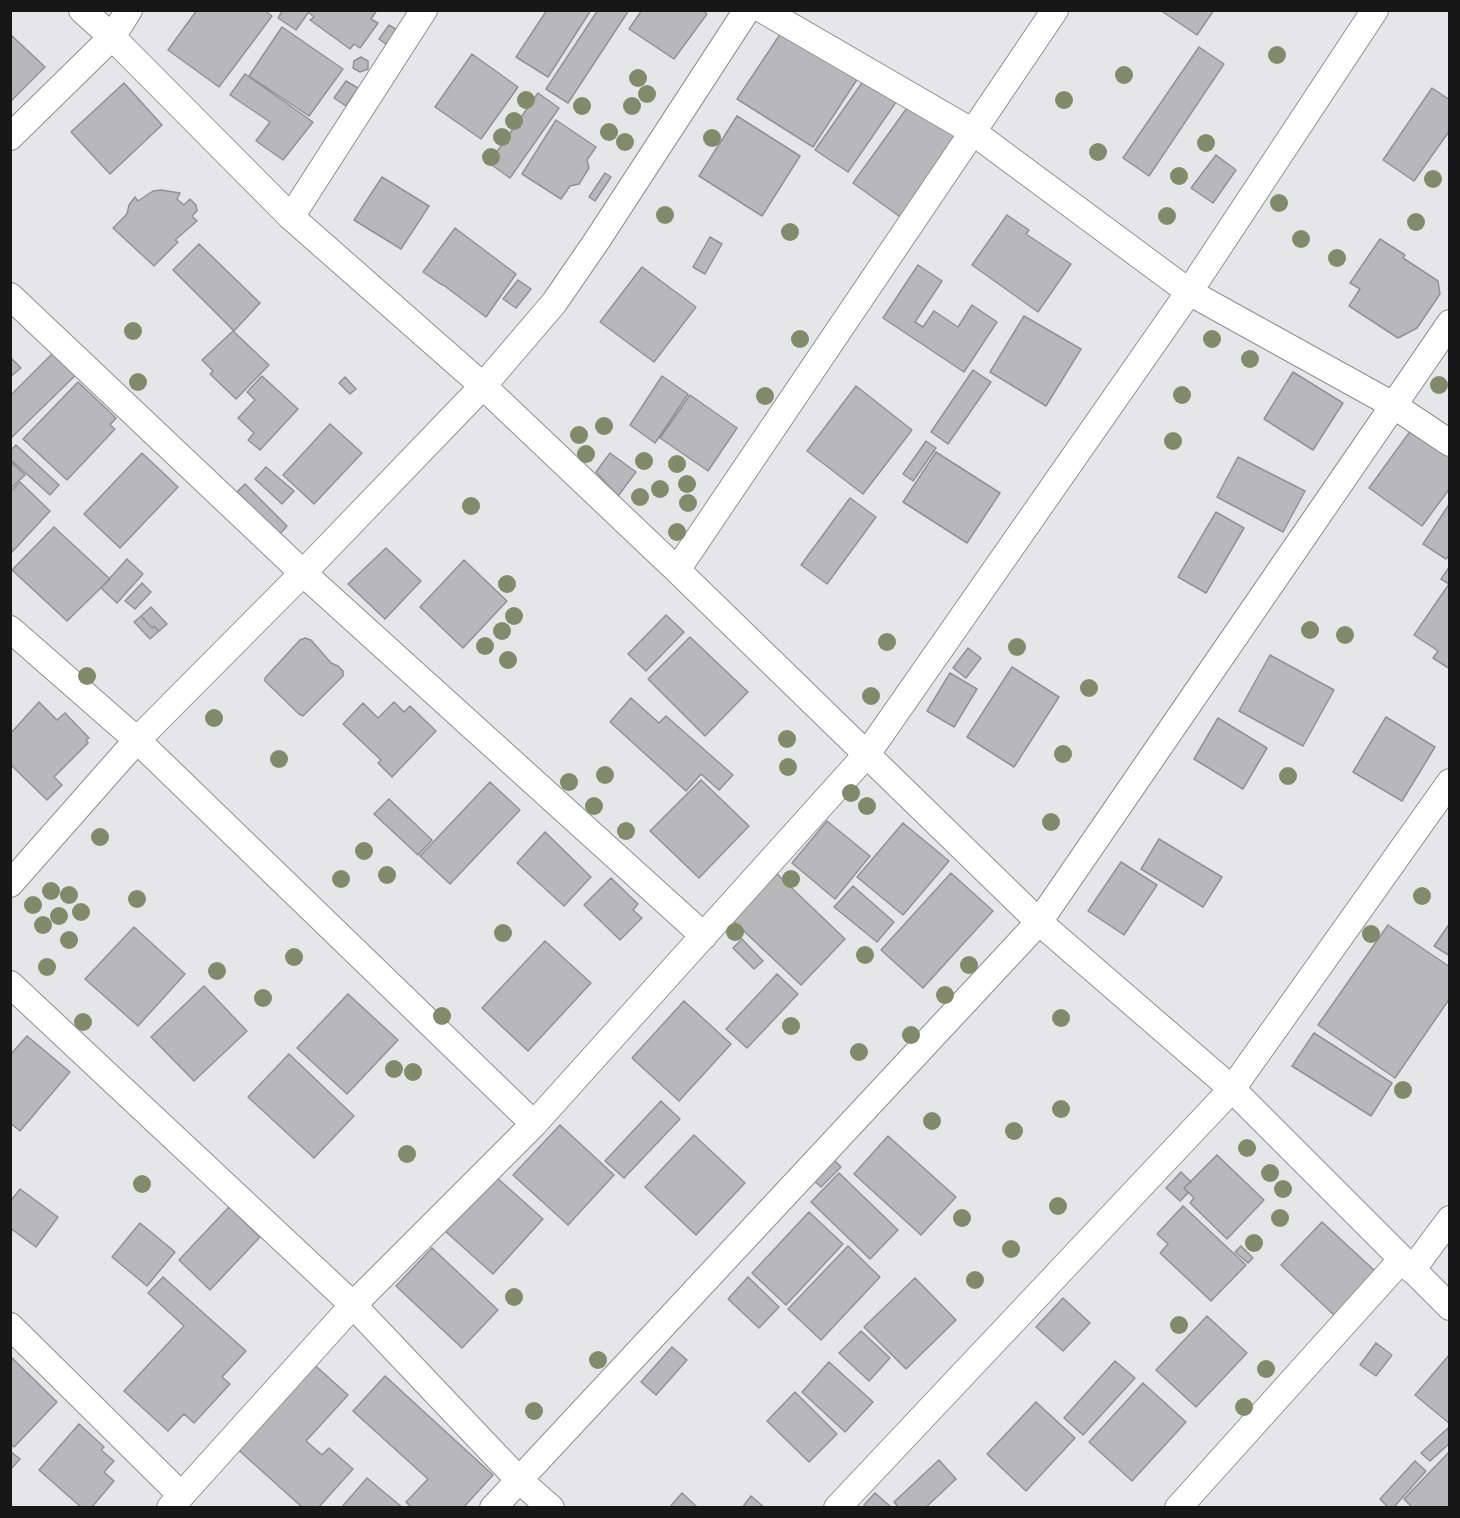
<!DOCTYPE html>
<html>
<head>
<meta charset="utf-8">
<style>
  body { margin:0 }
  #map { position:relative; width:1460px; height:1518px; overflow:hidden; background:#e6e6e8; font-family:"Open Sans",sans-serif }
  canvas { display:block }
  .frame { position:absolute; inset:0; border:12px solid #171718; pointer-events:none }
</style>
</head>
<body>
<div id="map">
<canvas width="1460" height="1518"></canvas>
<div class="frame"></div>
</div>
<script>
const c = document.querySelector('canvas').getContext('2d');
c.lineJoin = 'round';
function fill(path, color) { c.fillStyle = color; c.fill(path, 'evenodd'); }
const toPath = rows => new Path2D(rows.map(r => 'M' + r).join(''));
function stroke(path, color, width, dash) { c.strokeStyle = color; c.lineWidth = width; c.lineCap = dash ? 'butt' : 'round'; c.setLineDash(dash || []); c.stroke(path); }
const building = toPath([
  [197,10,264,10,272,16,219,87,168,50,197,10],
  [283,10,310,10,296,30,278,18,283,10],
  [309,10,377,10,371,19,378,23,360,48,354,44,350,49,310,20,314,17,308,12,309,10],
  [547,10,591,10,548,77,516,57,547,10],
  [598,10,629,10,568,103,546,89,598,10],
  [642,10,702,10,707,14,674,59,629,29,642,10],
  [1160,10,1214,10,1197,35,1160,10],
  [389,25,397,30,387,45,379,39,389,25],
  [282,27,343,69,309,116,249,76,282,27],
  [783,30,858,78,813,147,737,99,783,30],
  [10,34,45,67,10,102,10,34],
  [1199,47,1224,64,1149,176,1123,158,1199,47],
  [472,54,518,87,481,139,435,107,472,54],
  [361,57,368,61,368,69,360,72,353,68,354,61,361,57],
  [245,74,313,122,283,160,256,141,270,122,230,95,245,74],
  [864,80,896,102,848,172,815,150,864,80],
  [346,81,358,88,346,106,334,98,346,81],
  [124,83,162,125,110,174,71,132,124,83],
  [1432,88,1450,100,1450,130,1414,181,1383,160,1432,88],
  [538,93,559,108,510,178,489,163,538,93],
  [912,101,962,137,903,219,853,183,912,101],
  [737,116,800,156,762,216,699,176,737,116],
  [556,120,596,147,587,160,589,168,579,184,570,186,561,199,522,174,556,120],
  [1216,155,1236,170,1213,203,1191,188,1216,155],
  [605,173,611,177,595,201,589,197,605,173],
  [382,177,429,206,401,249,354,220,382,177],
  [161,190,180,193,177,199,184,205,190,199,196,205,197,211,192,216,197,221,175,240,178,242,154,266,113,228,127,214,129,205,135,197,138,201,153,191,161,190],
  [1007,215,1029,230,1026,234,1071,264,1038,312,972,265,1007,215],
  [455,228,516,274,486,317,442,284,442,285,423,272,455,228],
  [710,237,722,244,705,274,693,267,710,237],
  [1380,239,1405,255,1403,258,1438,281,1440,294,1417,328,1398,338,1349,306,1360,289,1350,283,1380,239],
  [199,244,260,303,234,331,173,270,199,244],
  [918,265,942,281,915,322,923,327,934,311,958,327,972,305,997,322,964,372,883,318,918,265],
  [642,267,696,307,654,362,600,322,642,267],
  [518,280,531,289,516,308,503,299,518,280],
  [1024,316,1081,349,1046,406,990,372,1024,316],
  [233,331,269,365,236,399,210,374,213,371,202,360,233,331],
  [58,348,81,370,10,439,10,396,58,348],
  [10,357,21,368,10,377,10,357],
  [973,370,991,382,948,444,931,432,973,370],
  [1293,372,1343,403,1313,450,1264,419,1293,372],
  [262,376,298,409,260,450,248,440,254,433,238,418,255,400,247,392,262,376],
  [662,376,688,394,655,443,630,425,662,376],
  [345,377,356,389,350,394,339,383,345,377],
  [78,382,116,418,110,425,115,429,67,480,23,439,78,382],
  [856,386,912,430,863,494,807,451,856,386],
  [690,395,737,428,708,471,660,438,690,395],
  [330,424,362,453,314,504,283,475,330,424],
  [1414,426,1450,451,1450,488,1422,526,1369,488,1414,426],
  [926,441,936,448,913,481,903,474,926,441],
  [16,445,59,485,50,495,10,459,10,451,16,445],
  [936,452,1000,493,967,543,903,502,936,452],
  [142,453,178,487,120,548,84,514,142,453],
  [610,453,636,472,618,496,596,472,610,453],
  [1238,457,1305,491,1283,532,1217,497,1238,457],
  [10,461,25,475,10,489,10,461],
  [266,467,294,491,282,504,255,479,266,467],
  [20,482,50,511,12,552,10,550,10,492,20,482],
  [245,484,287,526,279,535,237,492,245,484],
  [850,498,876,517,827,584,801,565,850,498],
  [1450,503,1450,554,1446,559,1423,544,1450,503],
  [1216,512,1244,528,1206,593,1178,577,1216,512],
  [54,527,110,579,67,621,12,570,54,527],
  [386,548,421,581,385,619,348,584,386,548],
  [127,559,143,574,117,603,101,588,127,559],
  [464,560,507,601,463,648,420,607,464,560],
  [1450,566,1450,669,1433,658,1438,651,1414,635,1449,584,1441,579,1450,566],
  [142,583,151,592,135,609,125,601,142,583],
  [151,607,167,624,159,631,154,626,152,628,141,616,151,607],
  [666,615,684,632,646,671,628,654,666,615],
  [141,616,152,628,154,626,159,631,150,639,134,622,141,616],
  [690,637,748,692,705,736,648,679,690,637],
  [305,638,311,640,331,663,338,666,343,671,343,676,303,716,299,714,265,681,265,678,300,640,305,638],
  [968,648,981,658,966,678,953,668,968,648],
  [1270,655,1334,690,1303,746,1239,711,1270,655],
  [1012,667,1059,697,1014,767,967,737,1012,667],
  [950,673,977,689,954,727,927,711,950,673],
  [631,698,659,723,666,716,733,775,719,790,701,774,686,791,610,722,631,698],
  [39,702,57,720,65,713,89,738,86,740,88,743,54,777,62,785,47,800,10,764,10,734,39,702],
  [394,702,404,712,410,706,436,731,392,777,378,763,381,760,343,724,363,703,378,718,394,702],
  [1386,717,1435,747,1402,801,1353,772,1386,717],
  [1218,718,1267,748,1243,789,1194,759,1218,718],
  [701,780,749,826,699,878,650,831,701,780],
  [490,782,520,810,450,884,420,856,490,782],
  [389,799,432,840,418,855,374,814,389,799],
  [827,821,870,856,835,899,792,863,827,821],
  [903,823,949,861,903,915,857,877,903,823],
  [545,832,591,877,564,906,517,863,545,832],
  [1159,839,1222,877,1203,907,1141,869,1159,839],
  [1121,862,1157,885,1124,935,1088,911,1121,862],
  [775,872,845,939,801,985,730,918,775,872],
  [951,873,993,911,923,988,881,950,951,873],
  [611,878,638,904,633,910,642,918,620,940,584,905,611,878],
  [853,886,894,922,877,942,834,907,853,886],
  [1450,923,1450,956,1434,946,1450,923],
  [1388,925,1450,967,1450,998,1395,1078,1318,1025,1388,925],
  [134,927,185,974,138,1026,85,979,134,927],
  [742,939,763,961,754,969,733,948,742,939],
  [545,941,591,983,528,1051,482,1008,545,941],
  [777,974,798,994,747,1048,726,1029,777,974],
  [204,986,247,1031,194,1081,151,1037,204,986],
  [348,994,398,1040,347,1094,297,1048,348,994],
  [684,1001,731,1044,679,1101,632,1058,684,1001],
  [1314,1033,1392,1083,1371,1116,1292,1066,1314,1033],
  [27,1036,70,1072,20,1131,10,1123,10,1055,27,1036],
  [289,1054,354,1116,314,1158,248,1097,289,1054],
  [661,1101,680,1119,624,1178,605,1161,661,1101],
  [560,1125,614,1175,568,1225,513,1175,560,1125],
  [694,1135,745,1183,696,1235,645,1187,694,1135],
  [888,1136,956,1197,921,1235,854,1174,888,1136],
  [1217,1155,1264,1200,1227,1239,1190,1203,1194,1198,1184,1188,1217,1155],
  [832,1158,841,1167,821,1187,812,1179,832,1158],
  [1181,1172,1191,1182,1184,1188,1188,1193,1180,1201,1166,1188,1181,1172],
  [839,1173,898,1230,870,1259,811,1202,839,1173],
  [495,1176,543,1219,493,1274,445,1231,495,1176],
  [20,1189,58,1217,36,1247,10,1228,10,1202,20,1189],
  [1183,1206,1246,1265,1211,1301,1160,1253,1168,1244,1157,1234,1183,1206],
  [229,1207,260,1237,210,1290,179,1260,229,1207],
  [809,1212,843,1244,786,1305,752,1273,809,1212],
  [1322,1222,1375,1271,1334,1315,1281,1265,1322,1222],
  [140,1223,175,1252,147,1286,112,1257,140,1223],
  [848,1246,880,1277,821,1340,788,1309,848,1246],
  [1241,1246,1253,1258,1248,1263,1235,1252,1241,1246],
  [432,1248,498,1310,462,1348,396,1286,432,1248],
  [163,1277,246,1351,222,1377,230,1384,194,1423,184,1414,168,1431,124,1391,184,1326,148,1293,163,1277],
  [748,1277,779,1307,759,1328,728,1299,748,1277],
  [915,1278,956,1320,906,1369,864,1327,915,1278],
  [1063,1298,1090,1323,1063,1351,1036,1327,1063,1298],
  [1207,1316,1247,1353,1196,1407,1156,1370,1207,1316],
  [861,1331,890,1358,869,1381,839,1353,861,1331],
  [1376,1343,1392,1355,1376,1376,1360,1365,1376,1343],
  [672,1347,687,1360,656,1395,641,1382,672,1347],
  [1450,1354,1450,1424,1415,1395,1450,1354],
  [11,1357,57,1402,14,1447,10,1444,11,1357],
  [309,1360,348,1395,306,1441,322,1455,329,1448,353,1469,318,1508,303,1508,233,1445,309,1360],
  [1115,1361,1135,1378,1083,1435,1064,1418,1115,1361],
  [829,1362,873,1402,845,1432,802,1392,829,1362],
  [385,1376,493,1475,463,1508,412,1508,406,1502,428,1479,353,1411,385,1376],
  [1143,1383,1186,1422,1132,1481,1089,1442,1143,1383],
  [795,1392,837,1434,809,1462,767,1421,795,1392],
  [1036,1402,1075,1438,1026,1491,987,1454,1036,1402],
  [79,1424,104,1447,101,1450,114,1461,104,1472,114,1481,91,1508,82,1508,39,1470,79,1424],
  [1448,1428,1450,1443,1430,1461,1421,1453,1448,1428],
  [10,1451,20,1459,10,1470,10,1451],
  [1450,1451,1450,1508,1413,1508,1404,1499,1450,1451],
  [939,1460,956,1479,925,1508,899,1508,894,1502,939,1460],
  [1415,1461,1426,1471,1393,1508,1389,1508,1380,1499,1415,1461],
  [367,1478,403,1508,341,1508,367,1478],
  [682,1493,698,1508,669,1508,682,1493],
  [875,1493,892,1508,866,1508,864,1505,875,1493],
  [751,1496,765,1508,742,1508,751,1496]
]);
const minor = toPath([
  [82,10,112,37,291,217,483,386,677,570,1039,922,1232,1089,1450,1307],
  [763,10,973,132,1189,292,1393,405,1450,443],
  [10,137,112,37,129,10],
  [291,217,424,10],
  [10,296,303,573,704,936],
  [677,570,1055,10],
  [10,629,137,740,534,1124],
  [10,884,137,740,303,573,483,386,554,303,596,242,747,10],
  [10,984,353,1305,519,1480,551,1508],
  [1412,1270,1450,1219],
  [10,1326,181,1495],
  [170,1508,353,1305,534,1124,867,754,1189,292,1375,10],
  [493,1508,1039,922,1450,323],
  [837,1508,1232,1089,1450,782],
  [1178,1508,1402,1259]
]);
const trees = [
  [1277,55],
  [1124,75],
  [638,78],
  [647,94],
  [526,100],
  [1064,100],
  [582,106],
  [632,106],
  [514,121],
  [609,132],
  [502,137],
  [712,138],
  [625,142],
  [1206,143],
  [1098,152],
  [491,157],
  [1179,176],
  [1433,179],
  [1279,203],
  [665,215],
  [1167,216],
  [1416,222],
  [790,232],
  [1301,239],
  [1337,258],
  [133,331],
  [800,339],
  [1212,339],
  [1250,359],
  [138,382],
  [1439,385],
  [1182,395],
  [765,396],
  [604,426],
  [579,435],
  [1173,441],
  [586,454],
  [644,461],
  [677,464],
  [687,484],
  [660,489],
  [640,497],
  [688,503],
  [471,506],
  [677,532],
  [507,584],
  [514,616],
  [1310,630],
  [502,631],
  [1345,635],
  [887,642],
  [485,646],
  [1017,647],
  [508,660],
  [87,676],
  [1089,688],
  [871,696],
  [214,718],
  [787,739],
  [1063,754],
  [279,759],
  [788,767],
  [605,775],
  [1288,776],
  [569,782],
  [851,793],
  [594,806],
  [867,806],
  [1051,822],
  [626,831],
  [100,837],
  [364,851],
  [387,875],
  [341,879],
  [791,879],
  [51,891],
  [69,895],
  [1422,896],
  [137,899],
  [33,905],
  [81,912],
  [59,916],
  [43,925],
  [735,932],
  [503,933],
  [1371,934],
  [69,940],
  [865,955],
  [294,957],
  [969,965],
  [47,967],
  [217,971],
  [945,995],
  [263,998],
  [442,1016],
  [1061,1018],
  [83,1022],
  [791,1026],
  [911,1035],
  [859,1052],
  [394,1069],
  [413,1072],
  [1403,1090],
  [1061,1109],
  [932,1121],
  [1014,1131],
  [1247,1148],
  [407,1154],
  [1270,1173],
  [142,1184],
  [1283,1189],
  [1058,1206],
  [962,1218],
  [1280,1218],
  [1254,1243],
  [1011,1249],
  [975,1280],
  [514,1297],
  [1179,1325],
  [598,1360],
  [1266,1369],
  [1244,1407],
  [534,1411]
];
fill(building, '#b8b8ba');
stroke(building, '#929294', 1.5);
stroke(minor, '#8f8f91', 28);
stroke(minor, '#fff', 26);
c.fillStyle = '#838a6c';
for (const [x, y] of trees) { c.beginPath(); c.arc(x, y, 9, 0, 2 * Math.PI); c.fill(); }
</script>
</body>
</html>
